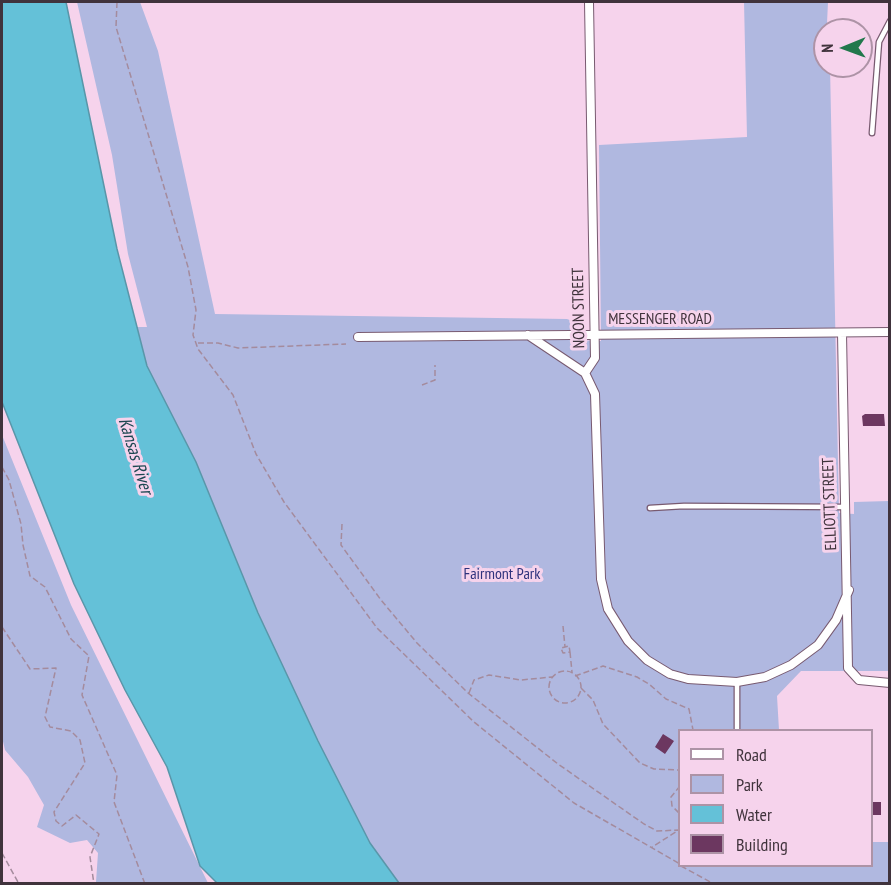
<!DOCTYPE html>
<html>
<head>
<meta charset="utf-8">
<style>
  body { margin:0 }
  #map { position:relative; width:891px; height:885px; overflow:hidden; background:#f6d3ec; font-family:"PT Sans Narrow",sans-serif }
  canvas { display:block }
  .frame { position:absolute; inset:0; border:3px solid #40333c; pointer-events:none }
  .legend { position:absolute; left:678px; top:729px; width:195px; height:138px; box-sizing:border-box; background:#f6d3ec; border:2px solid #ad93a6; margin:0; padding:8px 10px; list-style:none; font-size:18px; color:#40333c }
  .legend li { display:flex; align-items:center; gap:12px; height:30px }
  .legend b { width:30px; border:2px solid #ad93a6 }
  .north { position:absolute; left:813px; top:18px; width:60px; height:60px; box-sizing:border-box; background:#f6d3ec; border:2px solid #ad93a6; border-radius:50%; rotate:269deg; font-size:16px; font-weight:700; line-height:24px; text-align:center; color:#40333c }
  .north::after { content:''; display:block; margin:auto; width:21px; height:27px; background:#22784c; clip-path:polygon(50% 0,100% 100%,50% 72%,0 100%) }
</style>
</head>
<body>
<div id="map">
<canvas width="891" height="885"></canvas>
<div class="frame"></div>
<ul class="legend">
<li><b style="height:8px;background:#fff"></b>Road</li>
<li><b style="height:16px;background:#b0b8e0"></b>Park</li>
<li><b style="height:16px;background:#64c1d8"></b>Water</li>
<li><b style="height:16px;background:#6c3760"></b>Building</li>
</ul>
<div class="north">N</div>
</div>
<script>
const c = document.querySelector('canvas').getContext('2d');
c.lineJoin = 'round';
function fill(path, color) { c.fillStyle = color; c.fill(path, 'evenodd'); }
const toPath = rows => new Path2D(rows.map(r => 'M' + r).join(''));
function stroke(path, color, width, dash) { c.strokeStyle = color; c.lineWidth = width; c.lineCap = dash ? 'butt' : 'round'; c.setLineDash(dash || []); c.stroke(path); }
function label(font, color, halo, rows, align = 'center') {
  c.font = font + ' "PT Sans Narrow",sans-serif'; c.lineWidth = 6; c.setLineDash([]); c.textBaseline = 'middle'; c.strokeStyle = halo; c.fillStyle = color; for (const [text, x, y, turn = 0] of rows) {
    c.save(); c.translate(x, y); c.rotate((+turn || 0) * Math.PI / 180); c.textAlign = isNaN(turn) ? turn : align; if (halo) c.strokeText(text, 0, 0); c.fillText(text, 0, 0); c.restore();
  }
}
const green = toPath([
  [77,2,140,2,158,51,215,314,567,319,575,322,574,327,570,330,391,334,601,341,599,145,747,137,744,2,828,2,825,66,830,66,839,513,854,514,854,502,889,501,889,671,801,671,777,696,779,730,680,730,680,866,872,866,872,842,889,842,889,883,399,883,370,843,317,740,258,613,196,462,147,366,137,327,147,327,128,254,112,155],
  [2,435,71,605,208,883,99,883,96,882,98,853,87,840,70,843,37,827,44,805,28,777,5,750,2,737]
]);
const water = toPath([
  [2,2,66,2,117,249,147,366,196,462,258,613,318,741,370,843,399,883,217,883,200,866,167,767,125,690,74,584,2,402,2,2]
]);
const building = toPath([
  [865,414,884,414,885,426,863,426,862,416],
  [663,734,674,741,665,754,655,747],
  [872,802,881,802,881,815,872,815]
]);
const path = toPath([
  [117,2,116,27,188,267,196,310,193,335,198,349,233,395,256,454,284,502,377,628,474,722,574,803,680,864],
  [198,343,218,343,238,348,346,344],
  [422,385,435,380,435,365],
  [2,467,9,480,21,524,23,545,30,576,45,587,71,639,89,656,82,695,117,775,114,802,145,884],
  [342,524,341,545,381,600,417,643,468,693,558,764,644,824,657,831,679,830,652,847],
  [563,626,565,647,561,648,563,653,570,652,569,646,565,647],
  [2,627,30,669,56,668,45,717,50,727,71,731,80,740,85,763,54,812,56,821,62,826,76,815,99,834,90,857,94,884],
  [570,652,572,672],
  '549 687a16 16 0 1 1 32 0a16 16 0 1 1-32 0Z',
  [575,676,603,666,637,677,649,684,666,699,689,709,693,730],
  [581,688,593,700,603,724,640,763,654,769,680,770],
  [469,693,474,680,489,675,521,680,552,677],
  [680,786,671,797,672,806,680,814],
  [2,853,19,884],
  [681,866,714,884]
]);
const lane = toPath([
  [872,133,879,42,890,21],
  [650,508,684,506,845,507],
  [737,682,737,730]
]);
const street = toPath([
  [589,2,595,358,585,373,595,394,601,579,608,609,628,641,647,660,670,674,688,679,737,682,765,677,791,665,818,645,836,620,849,590],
  [842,333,848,668,859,680,890,683],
  [528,335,585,373],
  [358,337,890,332]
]);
const streetNames = [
  ["NOON STREET",579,308,-91],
  ["MESSENGER ROAD",660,319],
  ["ELLIOTT STREET",830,504,-92]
];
const parkNames = [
  ["Fairmont Park",502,574]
];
const waterNames = [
  ["Kansas River",135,456,73]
];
fill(green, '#b0b8e0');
fill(water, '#64c1d8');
stroke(water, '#5996a9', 1.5);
fill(building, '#6c3760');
stroke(lane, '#785a70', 7);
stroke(street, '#785a70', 10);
stroke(path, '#a48b9d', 1.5, [6, 3]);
stroke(lane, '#fff', 4.5);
stroke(street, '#fff', 8);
label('16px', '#40333c', '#f6d3ec', streetNames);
label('16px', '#2e327c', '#f6d3ec', parkNames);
label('italic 18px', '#1c4751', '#f6d3ec', waterNames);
</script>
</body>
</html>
